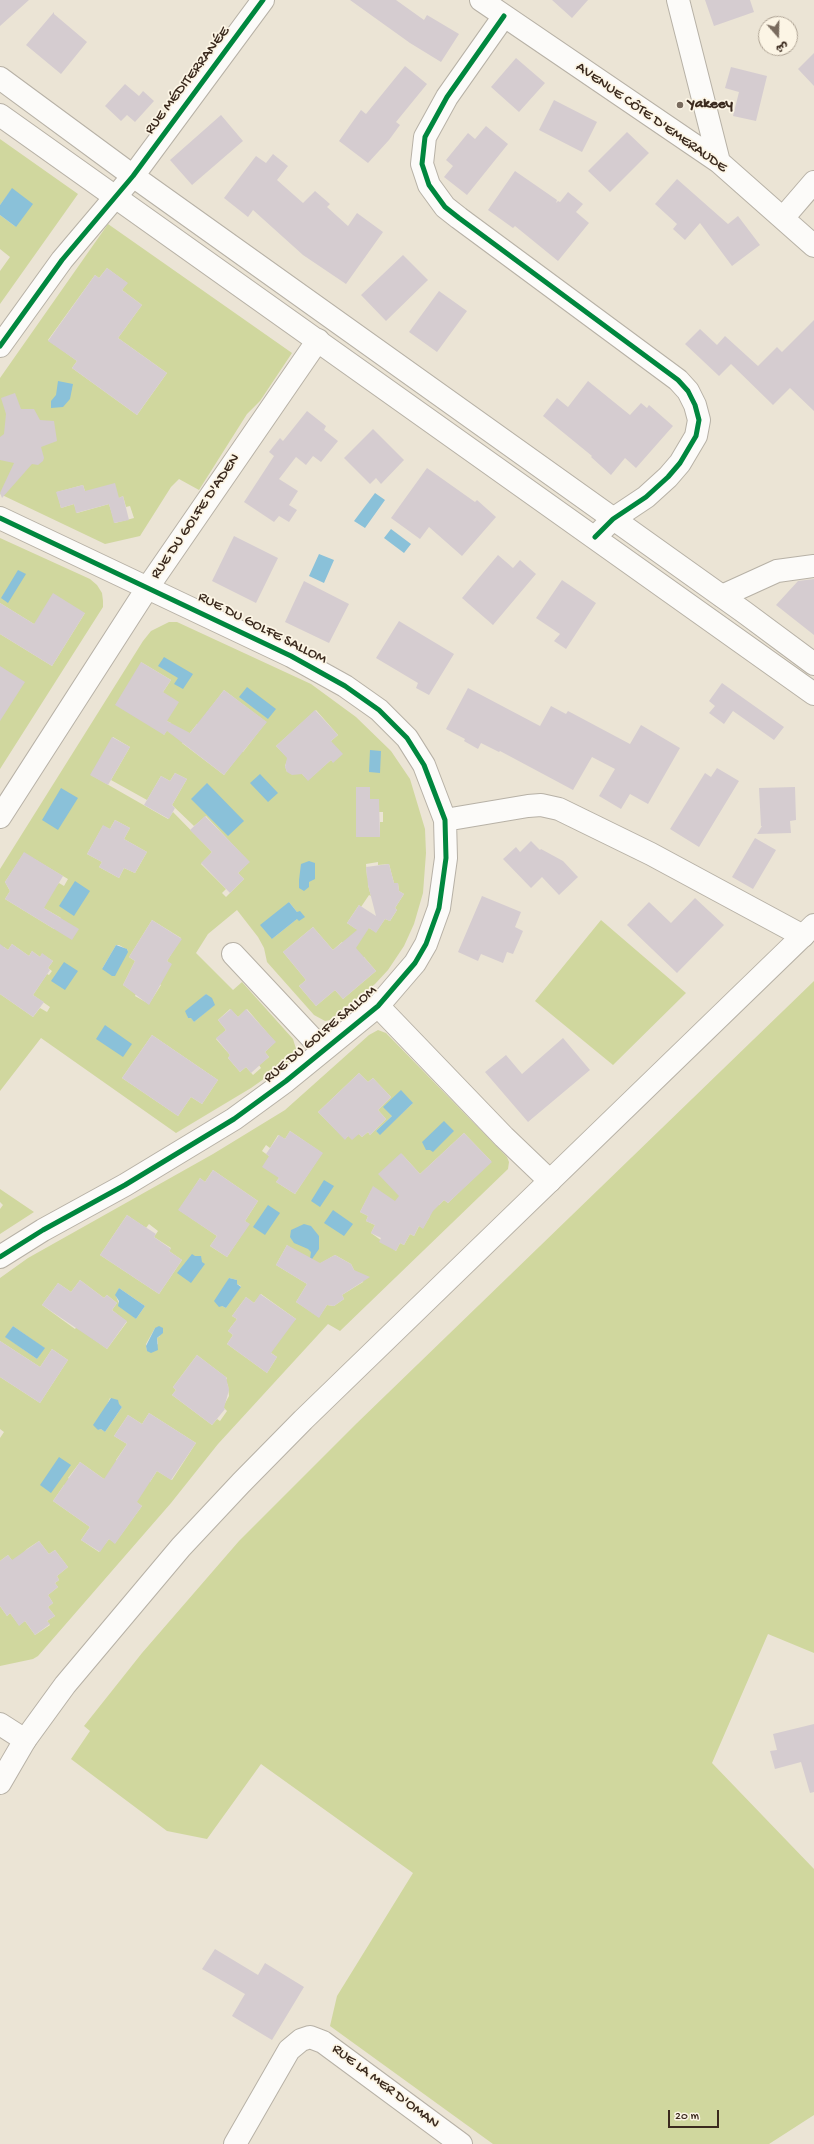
<!DOCTYPE html>
<html>
<head>
<meta charset="utf-8">
<style>
  body { margin:0 }
  #map { position:relative; width:814px; height:2144px; overflow:hidden; background:#ebe4d5; font-family:"Gochi Hand","Playpen Sans Arabic",sans-serif }
  canvas { display:block }
  .north { position:absolute; left:758px; top:16px; width:40px; height:40px; box-sizing:border-box; background:#fcf5e5; border:1px solid #afa495; border-radius:50%; rotate:160deg; font-size:11px; font-weight:700; line-height:16px; text-align:center; color:#3b2a1e }
  .north::after { content:''; display:block; margin:auto; width:14px; height:18px; background:#796b5e; clip-path:polygon(50% 0,100% 100%,50% 72%,0 100%) }
  .scale { position:absolute; left:668px; top:2110px; width:51px; height:18px; box-sizing:border-box; border:2px solid #3b2a1e; border-top:0; padding-left:5px; font-size:12px; line-height:14px; white-space:nowrap; color:#3b2a1e; -webkit-text-stroke:3px #fcf5e5; paint-order:stroke }
</style>
</head>
<body>
<div id="map">
<canvas width="814" height="2144"></canvas>
<div class="north">ش</div>
<div class="scale">20 m</div>
</div>
<script>
const c = document.querySelector('canvas').getContext('2d');
c.lineJoin = 'round';
function fill(path, color) { c.fillStyle = color; c.fill(path, 'evenodd'); }
const toPath = rows => new Path2D(rows.map(r => 'M' + r).join(''));
function stroke(path, color, width, dash) { c.strokeStyle = color; c.lineWidth = width; c.lineCap = dash ? 'butt' : 'round'; c.setLineDash(dash || []); c.stroke(path); }
function label(font, color, halo, rows, align = 'center') {
  c.font = font + ' "Gochi Hand",sans-serif'; c.lineWidth = 3.5; c.setLineDash([]); c.textBaseline = 'middle'; c.strokeStyle = halo; c.fillStyle = color; for (const [text, x, y, turn = 0] of rows) {
    c.save(); c.translate(x, y); c.rotate((+turn || 0) * Math.PI / 180); c.textAlign = isNaN(turn) ? turn : align; if (halo) c.strokeText(text, 0, 0); c.fillText(text, 0, 0); c.restore();
  }
}
const green = toPath([
  [0,139,78,194,0,304,0,271,10,257,0,249,0,215,16,227,12,189,0,205],
  [108,224,292,353,260,401,247,414,199,490,179,479,171,487,140,536,105,544,0,494,0,378],
  [107,268,127,283,122,290,142,305,118,338,167,373,137,415,72,368,77,361,48,340,95,275,99,278],
  [83,485,85,491,119,498,123,496,126,507,130,506,134,518,115,523,109,504,77,513,74,504,61,508,57,492],
  [0,538,90,579,97,585,102,593,103,601,103,607,0,769,0,634,52,666,85,613,34,624,0,603],
  [169,622,177,622,311,684,356,717,391,751,410,779,425,829,426,853,423,893,414,924,404,946,388,970,375,984,330,1020,325,1021,314,1015,267,962,264,948,258,937,237,910,208,934,196,953,233,990,242,982,293,1039,297,1052,295,1057,251,1088,176,1133,41,1038,0,1091,0,994,33,1017,40,1008,47,1012,50,1007,33,995,47,974,49,975,52,971,48,968,53,961,42,954,40,957,32,951,29,956,12,944,8,950,4,947,0,953,0,869,143,641,151,631],
  [141,662,171,680,163,692,167,721,171,723,164,735],
  [224,690,266,722,243,752,236,747,237,758,224,775,182,743,197,724,207,732,202,719],
  [316,710,338,735,331,741,333,762,331,760,308,780,300,772,287,772,285,766,288,758,276,746],
  [113,737,130,747,111,780,147,800,161,776,170,781,175,773,187,779,172,805,194,826,206,816,249,862,238,873,244,879,226,897,222,893,226,889,201,864,212,852,173,812,168,819,91,775],
  [356,787,370,787,370,799,379,799,379,812,383,812,383,822,380,822,380,837,356,837,359,807,356,807],
  [115,820,130,828,124,839,147,852,135,873,124,868,119,878,99,867,102,862,87,854,103,826,110,829],
  [24,853,68,879,64,886,59,883,37,904,61,918,54,929,5,899,10,891,5,882],
  [378,862,378,865,389,864,394,883,398,883,399,891,404,894,395,908,397,910,390,921,385,919,376,932,369,928,356,929,347,923,359,905,361,907,369,895,371,896,368,885,370,880,367,877,366,864],
  [289,902,297,912,298,918,272,939],
  [152,920,181,938,167,961,171,964,157,982,161,985,149,1004,135,996,136,994,123,985,135,961,129,957],
  [313,927,333,950,342,942,358,962,364,957,376,971,343,999,335,990,316,1006,299,986,306,980,283,952],
  [116,945,119,945,128,950,102,969],
  [206,994,214,1005,194,1022,191,1017,188,1018,187,1014],
  [230,1009,238,1017,247,1009,275,1042,265,1052,269,1057,259,1065,261,1068,253,1075,246,1067,240,1072,228,1058,230,1055,216,1039,226,1030,218,1020],
  [152,1035,218,1080,202,1104,191,1097,178,1116,122,1078],
  [601,920,686,993,613,1065,535,1001],
  [814,981,814,1653,768,1634,712,1763,814,1869,814,2115,769,2144,493,2144,330,2026,337,1996,413,1873,261,1764,207,1839,167,1831,71,1759,90,1731,84,1726,142,1653,239,1541,357,1423],
  [378,1030,386,1033,507,1157,509,1162,508,1169,340,1331,328,1324,218,1444,171,1503,38,1656,33,1659,0,1666,0,1606,7,1616,10,1613,19,1625,25,1621,35,1635,50,1625,47,1621,55,1616,48,1607,53,1603,48,1595,58,1587,55,1583,59,1580,57,1576,68,1567,55,1550,49,1554,39,1541,27,1549,14,1563,8,1555,0,1561,0,1438,4,1432,0,1429,0,1377,40,1403,68,1360,52,1349,40,1367,0,1341,0,1278,28,1258,213,1154,285,1110,369,1035],
  [359,1073,368,1082,373,1078,391,1097,378,1110,386,1119,370,1135,368,1132,362,1137,359,1134,348,1136,345,1139,318,1112],
  [413,1103,380,1134,376,1131,392,1116],
  [290,1131,322,1153,295,1194,276,1182,279,1178,269,1156,262,1151,266,1145,270,1148,278,1135,285,1139],
  [464,1133,491,1161,448,1203,444,1200,439,1205,401,1153,420,1174],
  [213,1170,258,1201,245,1221,249,1224,227,1257,210,1246,217,1236,179,1210,200,1178,205,1182],
  [371,1191,397,1205,430,1216,423,1228,419,1226,414,1236,410,1234,404,1245,400,1243,396,1251,371,1233,375,1225,366,1221,368,1216,360,1212],
  [127,1215,146,1228,149,1224,158,1231,154,1237,171,1248,169,1251,182,1260,159,1294,100,1255],
  [287,1245,314,1267,335,1255,351,1264,355,1272,364,1278,363,1282,342,1295,344,1299,334,1306,327,1305,319,1317,296,1302,307,1284,276,1265],
  [229,1278,237,1280,237,1284,241,1286,226,1308,218,1304],
  [80,1280,104,1298,107,1295,117,1303,112,1310,127,1322,107,1349,91,1337,81,1321,75,1329,42,1305,58,1283,71,1292],
  [119,1288,145,1306,136,1319,119,1304,116,1296],
  [261,1294,296,1319,263,1347,277,1357,267,1373,227,1344,233,1335,228,1331,237,1319,232,1316,246,1297,254,1303],
  [13,1326,44,1348,37,1359,6,1337],
  [155,1328,160,1336,157,1338,158,1344,147,1351,146,1344],
  [197,1355,227,1378,225,1381,228,1385,229,1396,223,1407,227,1411,220,1421,217,1419,212,1425,172,1395,176,1390,173,1387],
  [110,1398,122,1407,105,1432,101,1429,98,1430,97,1427],
  [149,1413,196,1443,172,1480,157,1471,150,1482,116,1460,127,1444,114,1436,128,1415,142,1424],
  [80,1462,142,1506,115,1543,109,1539,99,1552,81,1540,90,1527,53,1501,64,1485,79,1486,68,1478],
  [0,1189,34,1212,0,1234,0,1209,3,1205,0,1202]
]);
const water = toPath([
  [12,188,33,204,16,227,0,215,0,205],
  [58,381,73,384,70,399,63,407,51,408,51,401,56,395],
  [375,493,385,500,365,528,354,521],
  [391,529,411,544,404,553,384,538],
  [319,554,334,560,324,583,309,576],
  [18,570,26,574,8,603,1,598],
  [164,657,193,674,183,689,174,684,178,678,158,666],
  [247,687,276,709,268,719,239,697],
  [370,750,381,751,380,773,369,772],
  [260,774,278,793,268,802,250,783],
  [207,783,244,821,228,836,191,799],
  [61,788,78,798,58,830,42,820],
  [309,861,315,863,315,879,309,882,309,887,304,891,299,888,299,880,301,864],
  [75,881,90,891,74,916,59,906],
  [289,902,297,912,300,911,305,917,299,921,297,919,272,939,260,925],
  [116,945,127,949,128,952,115,976,112,976,102,969],
  [64,962,78,971,65,990,51,981],
  [206,994,212,998,215,1005,194,1022,191,1018,188,1018,185,1011],
  [105,1025,132,1044,123,1057,96,1039],
  [401,1090,413,1103,380,1135,376,1131,392,1116,383,1107],
  [444,1121,454,1131,433,1152,430,1150,426,1150,422,1142],
  [324,1180,334,1186,320,1207,311,1201],
  [268,1205,280,1213,265,1235,253,1227],
  [333,1210,353,1224,344,1236,324,1223],
  [304,1224,311,1226,319,1236,319,1249,312,1259,310,1259,311,1252,308,1249,294,1243,290,1237,291,1230],
  [192,1254,195,1256,201,1256,202,1262,205,1264,191,1283,177,1273],
  [229,1278,237,1280,237,1284,241,1287,226,1308,222,1306,219,1307,214,1301],
  [119,1288,145,1306,136,1319,118,1306,119,1301,115,1295],
  [13,1326,45,1348,37,1359,5,1337],
  [159,1326,163,1328,163,1333,157,1338,158,1350,151,1353,147,1351,146,1346,155,1328],
  [111,1398,118,1400,119,1404,122,1407,105,1432,101,1429,98,1430,93,1425],
  [59,1457,71,1465,51,1493,40,1485]
]);
const building = toPath([
  [0,0,29,0,0,26],
  [350,0,396,0,424,20,427,15,459,34,441,62,410,43],
  [552,0,588,0,572,18],
  [705,0,750,0,754,12,714,26],
  [54,12,54,14,87,42,61,74,26,45],
  [814,53,814,86,798,69],
  [516,58,545,83,519,112,491,87],
  [405,66,427,84,396,122,400,125,389,140,368,163,339,141,361,110,366,114],
  [731,67,767,76,756,121,733,116,739,92,725,88],
  [125,84,139,96,143,91,154,101,135,122,127,115,121,121,105,106],
  [554,100,597,122,582,152,539,130],
  [221,115,243,141,192,185,170,160],
  [486,126,508,144,467,195,444,177,453,166,446,160,468,133,475,139],
  [627,132,649,153,610,192,588,171],
  [273,154,288,166,277,180,303,203,315,191,330,204,327,207,348,226,357,213,383,232,346,284,303,255,253,210,248,217,224,198,256,156,266,163],
  [515,171,557,200,556,203,558,201,560,202,568,192,583,204,576,212,589,223,558,261,515,226,513,228,488,210],
  [677,179,728,224,738,216,760,245,732,266,700,223,685,240,673,229,677,224,655,204],
  [403,255,428,280,386,321,361,295],
  [107,268,128,283,122,290,142,305,118,338,167,373,137,415,72,368,77,361,48,341,95,275,99,278],
  [439,291,467,311,437,352,409,332],
  [814,320,814,411,790,388,773,405,731,364,719,376,685,344,700,329,717,345,725,336,758,366,777,347,782,352],
  [588,381,630,415,641,403,647,408,649,405,673,426,636,468,625,458,611,475,591,457,592,456,543,416,557,398,568,407],
  [15,393,21,409,34,409,40,420,54,421,57,441,41,447,44,458,43,461,38,465,32,464,2,498,0,493,14,463,0,460,0,437,4,434,6,414,1,398],
  [307,411,326,426,324,430,338,441,321,462,313,456,306,465,296,457,279,479,298,491,289,505,297,510,289,522,279,516,274,522,244,502,274,456,269,452,280,438,283,441],
  [373,429,404,460,381,484,376,478,370,484,344,458],
  [427,468,475,502,477,500,496,517,462,556,429,527,420,539,391,518],
  [115,483,119,498,123,496,129,520,114,523,109,504,76,513,74,504,61,508,56,492,83,485,85,491],
  [234,536,278,558,256,603,212,581],
  [498,555,513,568,520,560,536,574,493,625,462,598],
  [814,579,814,635,776,605,798,581],
  [562,580,596,603,566,649,554,641,560,634,536,618],
  [304,581,349,604,329,643,285,622],
  [53,593,85,613,52,666,0,634,0,603,34,624],
  [399,621,454,654,429,695,416,688,418,683,376,658],
  [141,662,171,680,163,692,179,702,167,721,190,733,224,690,267,722,224,775,167,731,164,735,115,705],
  [0,666,25,682,0,721],
  [722,683,784,727,774,740,733,711,724,724,709,713,715,706,709,701],
  [468,688,540,726,551,706,566,714,568,711,630,744,641,725,680,748,648,804,630,794,621,809,599,796,615,769,592,757,573,790,500,751,499,752,481,743,478,749,464,741,465,739,446,729],
  [315,710,338,735,331,741,343,754,333,763,331,760,308,781,302,774,292,775,287,772,285,767,287,758,276,746],
  [112,737,130,747,108,785,90,775],
  [717,768,739,781,699,847,670,829,705,773,711,777],
  [175,773,187,779,172,805,175,808,169,819,144,805,161,776,170,781],
  [356,787,370,787,370,799,379,799,380,837,356,837],
  [795,787,796,820,790,821,791,833,757,834,762,826,761,826,759,788],
  [205,816,250,862,238,873,244,879,230,893,201,863,212,852,190,830],
  [115,820,130,828,124,839,147,852,135,873,124,868,119,878,99,867,102,862,87,854,103,825,110,829],
  [755,838,776,850,753,889,732,877],
  [531,841,540,850,541,849,563,861,578,877,559,895,542,877,531,888,503,859,516,847,520,852],
  [24,852,63,876,44,908,79,929,72,940,5,899,10,891,5,882],
  [389,864,394,883,398,883,399,891,404,894,395,908,397,910,390,921,385,919,376,933,369,928,356,948,376,971,343,999,335,990,316,1006,299,986,306,980,283,952,313,927,333,950,357,930,347,923,359,905,376,916,368,885,366,867],
  [482,896,521,912,515,927,523,931,513,954,507,952,503,963,481,954,478,961,458,952],
  [695,898,724,925,677,973,627,925,649,902,671,923],
  [152,920,182,939,167,961,172,964,149,1005,123,985,135,961,129,957],
  [0,944,8,950,12,944,29,956,32,951,40,957,42,953,53,961,48,968,50,970,33,995,44,1002,33,1017,0,994],
  [231,1009,238,1017,246,1009,276,1042,265,1052,269,1057,251,1073,246,1067,240,1072,228,1058,230,1055,216,1038,226,1030,218,1020],
  [152,1035,218,1080,202,1104,191,1097,178,1116,122,1078],
  [563,1038,590,1070,528,1122,485,1072,506,1055,522,1074],
  [359,1073,368,1082,373,1078,391,1097,378,1110,386,1119,370,1135,368,1132,362,1137,359,1134,352,1140,348,1136,345,1140,318,1112],
  [290,1131,323,1153,295,1194,276,1182,279,1178,262,1167,269,1156,266,1154,279,1135,285,1139],
  [464,1133,492,1162,448,1203,444,1200,433,1211,423,1229,419,1226,414,1236,410,1234,404,1245,400,1243,396,1251,379,1242,381,1238,371,1233,375,1225,366,1221,368,1216,360,1212,373,1186,395,1201,399,1196,378,1174,401,1153,420,1174],
  [213,1170,258,1201,245,1221,250,1224,227,1257,210,1246,217,1236,178,1210,200,1178,205,1182],
  [127,1215,156,1234,154,1237,171,1249,169,1251,182,1260,159,1294,100,1255],
  [287,1245,320,1263,335,1255,351,1264,354,1270,370,1277,342,1295,344,1299,334,1306,327,1305,319,1318,296,1302,307,1284,276,1265],
  [80,1280,104,1298,107,1295,117,1303,112,1310,127,1321,107,1349,42,1305,58,1283,71,1292],
  [260,1294,296,1319,271,1353,277,1357,267,1373,227,1344,233,1335,228,1331,237,1319,232,1316,246,1297,254,1303],
  [0,1341,40,1367,52,1349,68,1360,40,1403,0,1377],
  [197,1355,226,1377,229,1390,224,1408,225,1409,212,1425,172,1395,176,1390,173,1387],
  [149,1413,196,1443,171,1480,157,1471,137,1502,142,1506,132,1520,115,1544,109,1539,100,1552,81,1540,90,1527,53,1501,80,1462,104,1479,127,1444,114,1436,128,1415,142,1424],
  [39,1541,49,1554,55,1550,68,1567,57,1576,59,1580,55,1583,58,1587,48,1595,53,1603,48,1607,55,1616,47,1621,50,1624,35,1635,25,1621,19,1626,10,1613,7,1616,0,1606,0,1561,8,1555,12,1560],
  [814,1724,814,1792,810,1793,801,1762,775,1769,770,1751,777,1750,773,1734],
  [215,1949,258,1975,265,1963,304,1987,272,2040,232,2016,245,1994,202,1969]
]);
const minor = toPath([
  [481,0,719,162,814,246],
  [678,0,719,162],
  [504,16,447,97,425,137,422,164,429,185,445,207,459,218,678,380,688,391,695,405,699,420,696,436,680,463,668,477,646,497,613,519,595,537],
  [783,218,814,182],
  [0,346,62,260,133,176,263,0],
  [0,518,291,656,345,686,379,710,407,738,424,765,445,820,446,858,439,908,426,944,415,963,378,1006,286,1081,234,1119,125,1185,43,1230,0,1257],
  [722,596,777,571,814,566],
  [0,817,148,587,318,340],
  [445,820,528,806,541,805,559,809,651,854,803,936],
  [233,954,323,1050],
  [378,1006,504,1137,550,1181],
  [0,1724,25,1740],
  [235,2144,289,2050,301,2040,310,2037,323,2042,461,2144]
]);
const major = toPath([
  [0,78,133,176,744,612,814,664],
  [0,115,814,694],
  [0,1783,25,1740,65,1685,181,1547,241,1483,303,1420,814,925]
]);
const cycleway = toPath([
  [504,16,447,97,425,137,422,164,429,185,445,207,459,218,678,380,688,391,695,405,699,420,696,436,680,463,668,477,646,497,613,519,595,537],
  [0,346,62,260,133,176,263,0],
  [0,518,291,656,345,686,379,710,407,738,424,765,445,820,446,858,439,908,426,944,415,963,378,1006,286,1081,234,1119,125,1185,43,1230,0,1257]
]);
const markers = [
  [680,105,4,"#796b5e"]
];
const streetNames = [
  ["RUE MÉDITERRANÉE",188,81,-53],
  ["AVENUE CÔTE D'EMERAUDE",651,118,35],
  ["RUE DU GOLFE D'ADEN",196,517,-56],
  ["RUE DU GOLFE SALLOM",262,629,27],
  ["RUE DU GOLFE SALLOM",321,1035,-40],
  ["RUE LA MER D'OMAN",385,2087,37]
];
const poiNames = [
  ["Yakeey",688,105]
];
fill(green, '#d0d79e');
fill(water, '#8ac1d9');
fill(building, '#d5ccd0');
stroke(minor, '#b7b1a6', 24);
stroke(major, '#b7b1a6', 24);
stroke(minor, '#fcfbf9', 22);
stroke(major, '#fcfbf9', 22);
stroke(cycleway, '#00873e', 5);
for (const [x, y, r, color] of markers) { const dot = new Path2D(); dot.arc(x, y, r, 0, 2 * Math.PI); c.fillStyle = color; c.fill(dot); stroke(dot, '#fcf5e5', 1.5); }
label('15px', '#3b2a1e', '#fcf5e5', streetNames);
label('bold 15px', '#3b2a1e', '#fcf5e5', poiNames, 'left');
</script>
</body>
</html>
